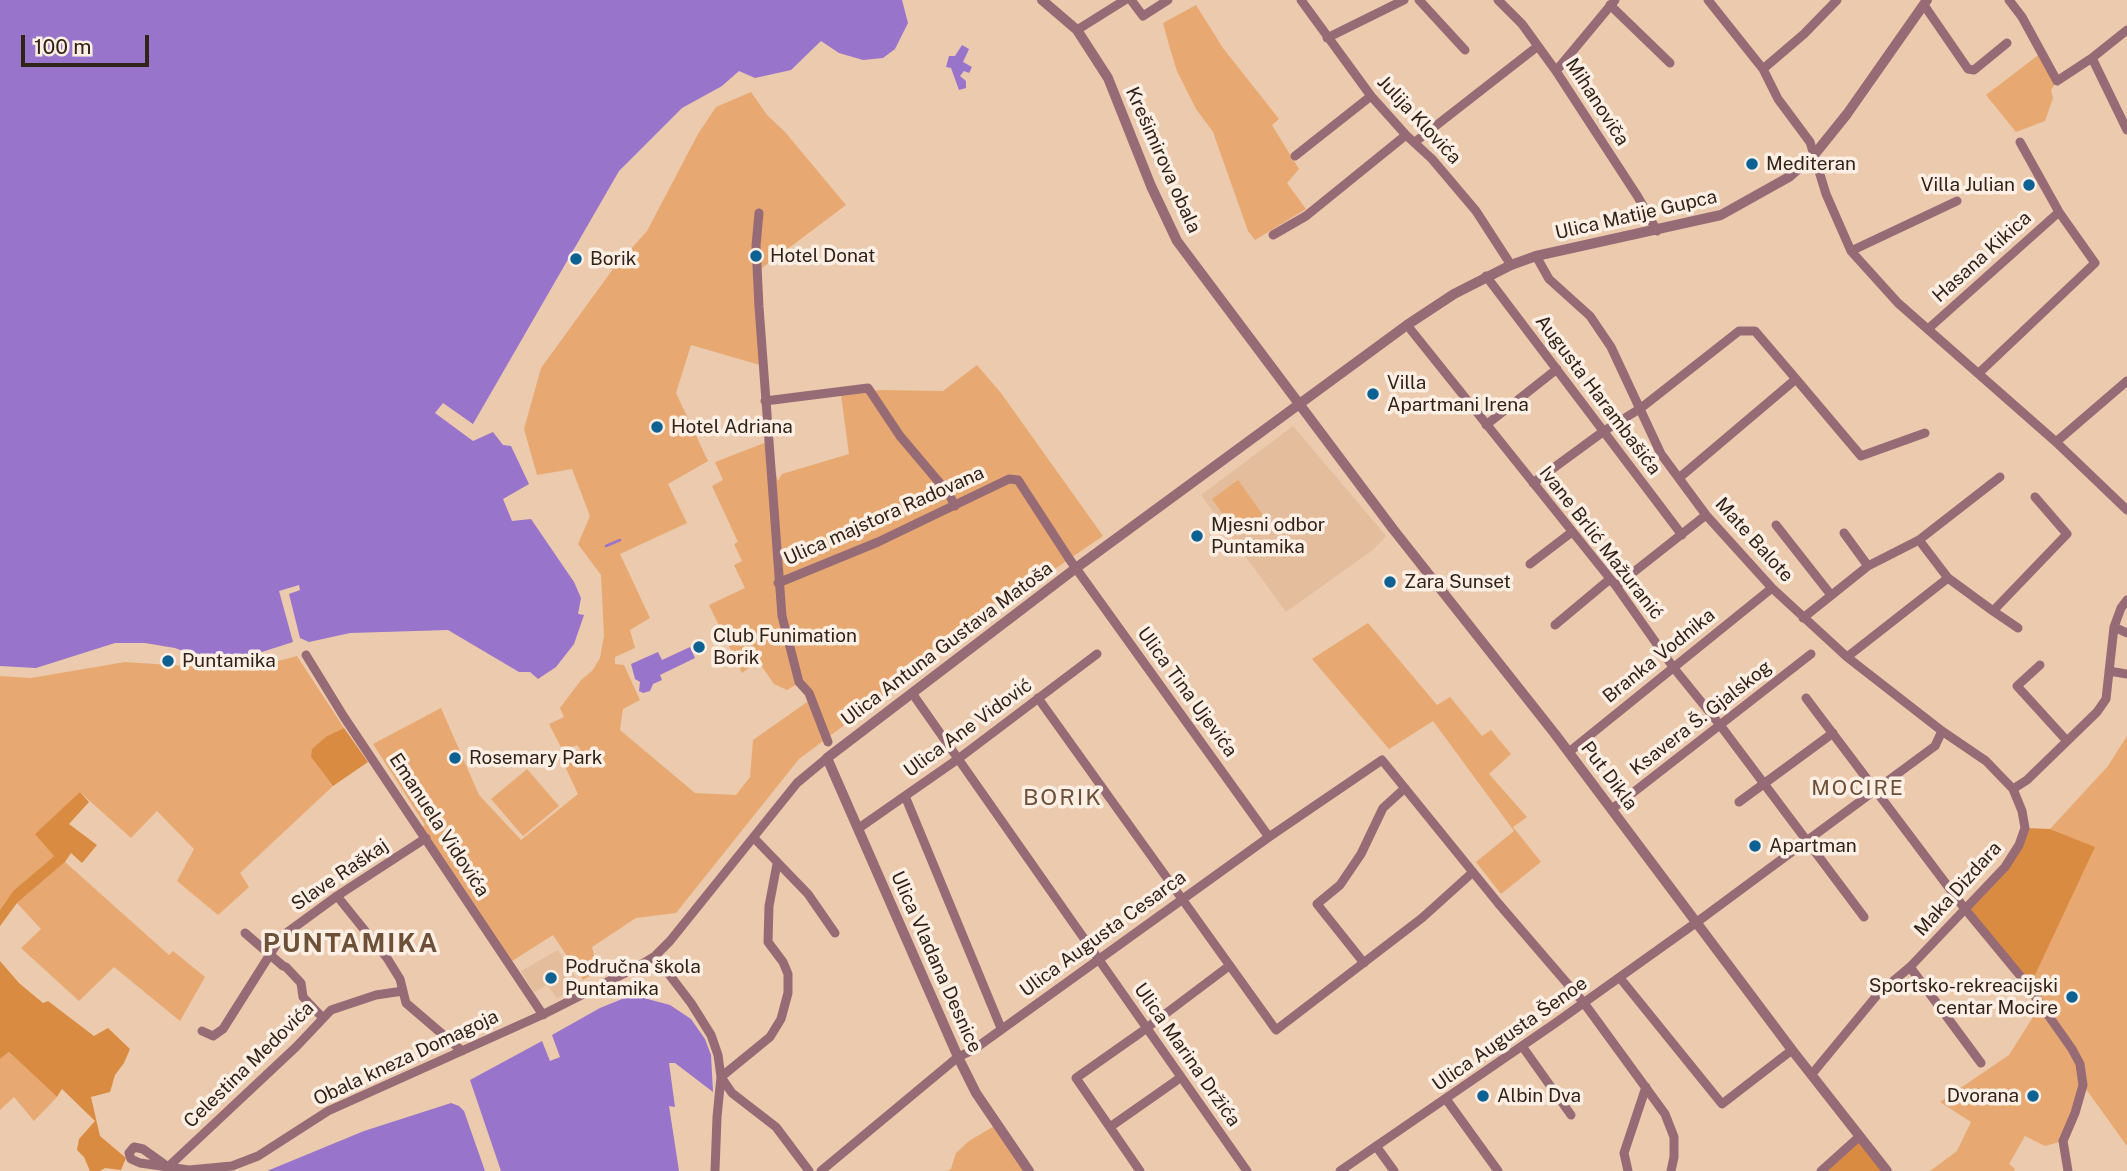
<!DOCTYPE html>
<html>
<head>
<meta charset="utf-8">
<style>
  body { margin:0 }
  #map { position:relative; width:2127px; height:1171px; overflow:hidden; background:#ebcaad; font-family:"Public Sans",sans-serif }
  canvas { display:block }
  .scale { position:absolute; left:21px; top:35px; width:128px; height:32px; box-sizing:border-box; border:4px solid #302419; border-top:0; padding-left:9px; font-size:21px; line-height:24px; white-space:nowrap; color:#302419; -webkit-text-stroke:5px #fdefe3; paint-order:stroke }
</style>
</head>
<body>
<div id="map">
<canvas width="2127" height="1171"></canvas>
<div class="scale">100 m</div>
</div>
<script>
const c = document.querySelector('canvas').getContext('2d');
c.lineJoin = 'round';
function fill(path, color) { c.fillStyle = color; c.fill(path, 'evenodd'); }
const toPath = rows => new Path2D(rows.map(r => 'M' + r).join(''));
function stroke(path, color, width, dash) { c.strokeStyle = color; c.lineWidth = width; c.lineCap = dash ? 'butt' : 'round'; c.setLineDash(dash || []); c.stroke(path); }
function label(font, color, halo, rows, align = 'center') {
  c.font = font + ' "Public Sans",sans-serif'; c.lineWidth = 7; c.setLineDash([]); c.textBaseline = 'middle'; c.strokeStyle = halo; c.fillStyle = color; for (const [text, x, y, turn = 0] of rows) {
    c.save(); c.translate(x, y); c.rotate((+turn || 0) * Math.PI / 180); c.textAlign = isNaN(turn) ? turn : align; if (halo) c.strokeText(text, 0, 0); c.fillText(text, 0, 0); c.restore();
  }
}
const built = toPath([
  [1293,426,1386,536,1374,549,1286,612,1201,495],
  [558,950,581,986,557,998,547,985,534,992,521,971]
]);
const green = toPath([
  [1196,5,1223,48,1279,119,1272,125,1299,169,1287,183,1306,209,1255,240,1248,231,1213,132,1196,109,1177,71,1169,45,1163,23],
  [2041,53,2057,81,2051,90,2053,98,2045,121,2016,132,1986,95],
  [751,92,767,115,785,132,846,205,762,268,760,365,691,345,676,393,708,461,668,484,687,523,620,554,650,618,630,630,635,648,615,657,615,664,624,665,640,700,623,709,620,730,695,793,736,795,750,777,753,740,810,700,799,683,787,690,774,684,758,661,742,673,709,605,745,588,734,565,742,561,734,544,738,542,712,486,723,480,715,462,767,442,778,481,782,474,849,454,841,395,880,390,943,391,977,365,1001,393,1103,536,1040,579,799,759,676,913,636,918,592,947,598,971,583,980,553,935,509,963,420,828,425,825,373,744,441,708,479,795,521,840,578,794,563,762,580,749,577,745,563,751,549,724,564,717,560,708,581,680,592,671,600,658,604,636,601,575,578,544,590,516,572,469,537,475,524,429,541,368,613,269,647,231,698,134,716,107],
  [1238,480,1263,515,1237,534,1212,499],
  [1368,623,1437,705,1450,697,1482,736,1491,730,1511,754,1489,774,1527,817,1513,827,1541,862,1501,894,1476,862,1514,831,1433,721,1389,749,1312,659],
  [297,656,344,728,327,736,311,757,333,786,240,873,249,887,218,915,177,881,194,849,157,811,131,838,80,792,54,856,13,891,0,910,0,676,31,678,125,662,244,670],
  [2127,736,2127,1146,2083,1085,2063,1141,2045,1146,2025,1136,2009,1164,2015,1169,2014,1171,1930,1171,1957,1151,1971,1122,1940,1102,2009,1055,2040,1006,2029,988,2094,847,2050,829,2108,766],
  [527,769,559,806,523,836,491,799],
  [65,862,169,955,173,951,205,977,180,1021,114,967,79,1001,21,948,41,929,17,903],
  [9,1052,57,1097,34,1121,14,1097,0,1110,0,1059],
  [996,1125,1029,1171,947,1171,951,1169,956,1153,969,1141]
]);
const forest = toPath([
  [344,728,368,762,333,786,311,757,312,749,327,736],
  [80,792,89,802,69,824,97,845,82,863,71,853,65,862,17,903,0,926,0,910,13,891,54,856,35,834],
  [2025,828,2050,829,2095,847,2029,988,1965,909,2005,867],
  [0,961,19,983,43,1003,48,1001,94,1036,108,1028,130,1049,124,1063,115,1075,110,1092,91,1097,100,1136,126,1158,121,1170,105,1168,100,1171,90,1171,84,1157,77,1150,79,1139,95,1121,62,1089,57,1097,9,1052,0,1059],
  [1860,1136,1887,1171,1821,1171]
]);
const water = toPath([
  [0,0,902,0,908,23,895,49,883,58,863,60,839,53,821,41,791,70,755,78,739,71,722,86,682,108,619,171,473,424,443,403,435,413,473,441,493,432,503,445,511,446,529,484,503,499,512,521,531,519,574,582,581,598,578,614,584,615,574,644,556,667,538,679,530,672,519,672,448,630,350,633,309,642,300,638,289,594,300,590,299,585,279,591,293,642,240,659,205,659,175,648,145,643,115,643,36,668,0,666],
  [962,45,969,49,963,62,972,67,969,73,964,71,960,76,966,81,966,88,959,90,951,68,946,67,949,56,955,56],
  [690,647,695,658,660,675,662,680,653,684,650,691,643,693,639,691,640,682,635,679,631,664,658,652,662,660],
  [627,997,640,997,670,1005,691,1019,705,1039,711,1055,713,1092,675,1063,669,1063,675,1107,669,1106,679,1171,501,1171,470,1080,542,1041,550,1061,560,1057,552,1035,600,1008],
  [451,1103,459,1106,464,1111,485,1171,267,1171,364,1131]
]);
const stream = toPath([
  [606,546,620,540]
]);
const minor = toPath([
  [1131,0,1143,16,1168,0],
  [1301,0,1371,96,1406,135,1432,159,1476,211,1511,265],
  [1419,0,1465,50],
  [1498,0,1522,24,1556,71,1638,197,1657,231],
  [1708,0,1763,69,1778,99,1810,142,1826,194,1851,251,1898,303,2056,442,2127,510],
  [2009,0,2022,17,2057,81,2092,58,2127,30],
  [1610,5,1670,63],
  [1924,5,1968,69,1974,70,2007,43],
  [1077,30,1125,0],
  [1327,38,1404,0],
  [2092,58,2127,130],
  [1763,69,1804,34,1837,0],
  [1556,71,1615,0],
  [1415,142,1538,46],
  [1295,156,1371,96],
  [759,213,756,246,759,307,782,616,799,682,809,693,828,742],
  [1273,235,1306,216,1406,135],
  [1851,251,1957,201],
  [1536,256,1549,279,1590,316,1611,347,1661,454,1706,515,1772,588,1847,657,1942,731,1986,761,2013,789,2022,811,2025,828,2019,845,2005,867,1910,967,1878,994,1812,1074],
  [1486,276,1682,535],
  [1407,325,1616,586,1673,667,1720,725,1864,917],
  [1928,329,2059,212],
  [1979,373,2095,263,2059,212,2020,142],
  [1796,379,1861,456,1925,433],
  [765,401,868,388,900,436,949,494,955,506],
  [1486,425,1557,369],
  [2056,442,2127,381],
  [1533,483,1604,431,1641,408,1739,331,1755,331,1796,379,1679,478],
  [1776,525,1831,595],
  [1530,564,1572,532],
  [1868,566,1919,540],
  [1948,578,1919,540,2000,477],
  [778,583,878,542,1009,479,1018,480,1070,560,1269,837],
  [1616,586,1706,515],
  [1993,611,2018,628],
  [1803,618,1868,566,1844,533],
  [1555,625,1610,579],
  [2114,627,2127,633],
  [306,655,344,717,543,1015],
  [1847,657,1948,578,1993,611,2067,534,2035,497],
  [2040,665,2017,686,2067,741],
  [2109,671,2127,674],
  [912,693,1247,1171],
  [1038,698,1276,1030,1422,918,1473,872],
  [1806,698,1965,909,2022,978,2072,1049,2080,1064,2083,1085,2075,1113,2063,1141,2068,1171],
  [1569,752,1772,588],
  [2013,789,2027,780,2097,712,2106,699,2114,627,2121,608,2127,600],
  [905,796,1001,1028],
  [1739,802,1833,733],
  [1612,809,1811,654],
  [859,828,958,759,1097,654],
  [754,838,808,894,835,933],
  [777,864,769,906,768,942,783,962,788,974,788,993,781,1019,770,1037,721,1077,732,1093,776,1127,809,1171],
  [337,896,387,958,400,979,406,1003,462,1051],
  [245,933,283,966,286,967,301,983,303,997,323,1018],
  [655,956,691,1003,711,1035,718,1055,721,1077,717,1117,715,1171],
  [1364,963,1317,904,1340,885,1361,854,1383,808,1405,788],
  [1910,967,1981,1063],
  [1620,978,1722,1104,1792,1050],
  [403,991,376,995,331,1010,296,1047,168,1167,143,1149,134,1147,129,1153,131,1159,140,1163,189,1170,232,1166,258,1156,328,1111,544,1014,637,967,655,956,670,941,797,783,827,758],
  [202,1031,213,1036,223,1029,281,937,337,896,426,838],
  [1522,1046,1571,1115],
  [1446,1099,1498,1171],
  [1110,1127,1180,1078],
  [1376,1146,1394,1171],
  [821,1171,958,1057,973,1050,1269,837,1382,760,1498,903,1584,1003,1665,1114,1674,1137,1674,1157,1671,1171],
  [1140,1171,1076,1078,1140,1033,1229,966],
  [1340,1171,1554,1024,1697,922,1935,746,1942,731],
  [1628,1171,1624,1153,1646,1087],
  [1821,1171,1860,1136]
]);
const tertiary = toPath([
  [1042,0,1077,30,1108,78,1151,186,1177,241,1393,529,1555,734,1792,1050,1887,1171],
  [1029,1171,976,1093,958,1057,827,758,1076,568,1407,325,1454,294,1511,265,1536,256,1721,215,1789,177,1814,155,1847,114,1927,0]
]);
const markers = [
  [1752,164,7,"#0d6193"],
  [2029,185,7,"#0d6193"],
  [756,256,7,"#0d6193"],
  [576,259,7,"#0d6193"],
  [1373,394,7,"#0d6193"],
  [657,427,7,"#0d6193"],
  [1197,536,7,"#0d6193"],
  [1390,582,7,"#0d6193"],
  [699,647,7,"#0d6193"],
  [168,661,7,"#0d6193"],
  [455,758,7,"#0d6193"],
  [1755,846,7,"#0d6193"],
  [551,978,7,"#0d6193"],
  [2072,997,7,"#0d6193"],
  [1483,1096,7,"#0d6193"],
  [2033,1096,7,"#0d6193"]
];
const streetNames = [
  ["Mihanoviča",1597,102,57],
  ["Julija Klovića",1419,120,47],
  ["Krešimirova obala",1163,160,66],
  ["Ulica Matije Gupca",1636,215,-13],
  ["Hasana Kikica",1982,257,-42],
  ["Augusta Harambašića",1598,395,53],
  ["Ulica majstora Radovana",884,516,-24],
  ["Mate Balote",1754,540,48],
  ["Ivane Brlić Mažuranić",1601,543,52],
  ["Ulica Antuna Gustava Matoša",947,644,-37],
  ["Branka Vodnika",1659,656,-39],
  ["Ulica Tina Ujevića",1187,692,54],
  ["Ksavera Š. Gjalskog",1701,718,-38],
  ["Ulica Ane Vidović",968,728,-36],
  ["Put Dikla",1609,776,53],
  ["Emanuela Vidovića",439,825,57],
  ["Slave Raškaj",340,875,-34],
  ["Maka Dizdara",1958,889,-48],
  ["Ulica Augusta Cesarca",1103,934,-36],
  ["Ulica Vladana Desnice",936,962,66],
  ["Ulica Augusta Šenoe",1510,1034,-35],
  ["Ulica Marina Držića",1187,1055,55],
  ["Obala kneza Domagoja",406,1058,-25],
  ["Celestina Medovića",249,1065,-44]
];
const poiNames = [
  ["Mediteran",1766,164],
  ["Villa Julian",2015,185,"right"],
  ["Hotel Donat",770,256],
  ["Borik",590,259],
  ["Villa",1387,383],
  ["Apartmani Irena",1387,405],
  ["Hotel Adriana",671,427],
  ["Mjesni odbor",1211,525],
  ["Puntamika",1211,547],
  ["Zara Sunset",1404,582],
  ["Club Funimation",713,636],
  ["Borik",713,658],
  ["Puntamika",182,661],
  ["Rosemary Park",469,758],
  ["Apartman",1769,846],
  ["Područna škola",565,967],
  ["Puntamika",565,989],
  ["Sportsko-rekreacijski",2058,986,"right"],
  ["centar Mocire",2058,1008,"right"],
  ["Albin Dva",1497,1096],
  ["Dvorana",2019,1096,"right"]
];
const neighbourhoodNames = [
  ["MOCIRE",1858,789]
];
const quarterNames = [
  ["BORIK",1063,798]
];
const districtNames = [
  ["PUNTAMIKA",351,944]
];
fill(built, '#e3bd9c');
fill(green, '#e7a971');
fill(forest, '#d98c41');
fill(water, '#9874ca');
stroke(stream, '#9874ca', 2.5);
stroke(minor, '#976b76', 9);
stroke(tertiary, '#976b76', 10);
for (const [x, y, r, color] of markers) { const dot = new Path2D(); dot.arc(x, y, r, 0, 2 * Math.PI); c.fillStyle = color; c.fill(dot); stroke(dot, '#fdefe3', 2.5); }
label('19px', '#302419', '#fdefe3', streetNames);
label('19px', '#302419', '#fdefe3', poiNames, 'left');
c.letterSpacing = '2px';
label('21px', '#6c5037', '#fdefe3', neighbourhoodNames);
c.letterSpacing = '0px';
c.letterSpacing = '2px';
label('23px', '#6c5037', '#fdefe3', quarterNames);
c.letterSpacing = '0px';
c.letterSpacing = '2px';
label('bold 26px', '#6c5037', '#fdefe3', districtNames);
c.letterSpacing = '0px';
</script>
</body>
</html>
